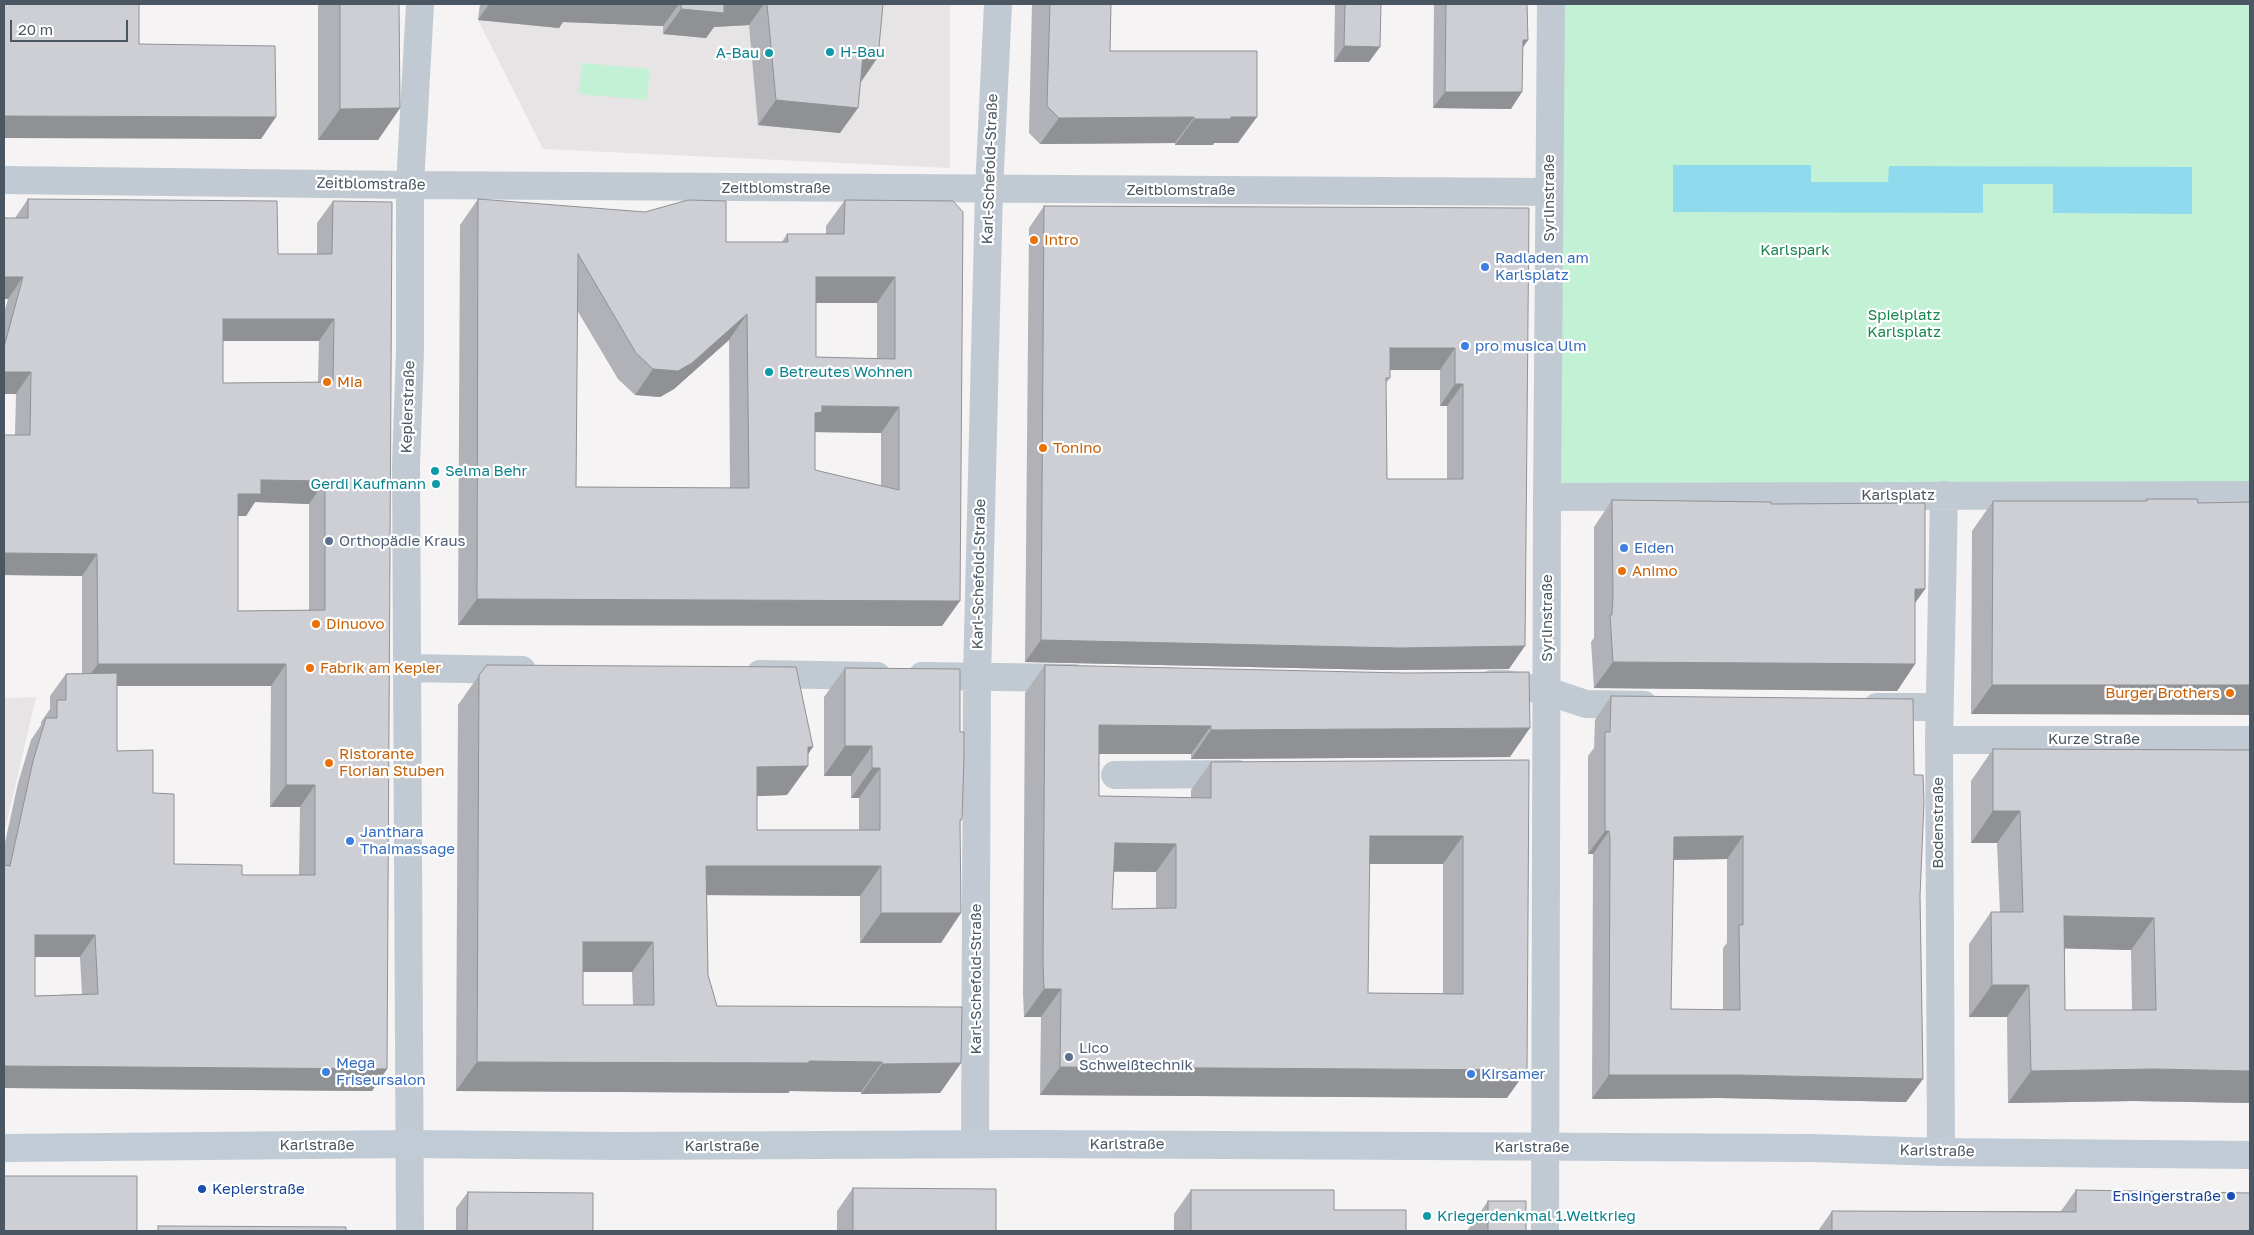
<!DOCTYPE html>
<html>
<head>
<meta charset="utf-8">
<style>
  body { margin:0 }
  #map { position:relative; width:2254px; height:1235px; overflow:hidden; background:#f5f3f3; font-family:"Golos Text",sans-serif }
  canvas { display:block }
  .frame { position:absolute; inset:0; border:5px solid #4a5661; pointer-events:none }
  .scale { position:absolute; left:10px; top:20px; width:118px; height:22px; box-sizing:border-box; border:2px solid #4a5661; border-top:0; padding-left:6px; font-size:15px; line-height:18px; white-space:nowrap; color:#4a5661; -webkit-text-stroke:4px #fff; paint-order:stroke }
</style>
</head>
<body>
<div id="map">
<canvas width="2254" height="1235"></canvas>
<div class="frame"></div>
<div class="scale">20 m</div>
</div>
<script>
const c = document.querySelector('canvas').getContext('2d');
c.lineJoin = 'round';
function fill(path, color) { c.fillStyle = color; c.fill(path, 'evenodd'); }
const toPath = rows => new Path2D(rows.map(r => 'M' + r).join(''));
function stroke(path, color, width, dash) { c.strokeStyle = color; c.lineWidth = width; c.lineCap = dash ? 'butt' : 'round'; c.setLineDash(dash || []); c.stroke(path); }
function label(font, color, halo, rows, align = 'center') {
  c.font = font + ' "Golos Text",sans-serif'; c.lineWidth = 4.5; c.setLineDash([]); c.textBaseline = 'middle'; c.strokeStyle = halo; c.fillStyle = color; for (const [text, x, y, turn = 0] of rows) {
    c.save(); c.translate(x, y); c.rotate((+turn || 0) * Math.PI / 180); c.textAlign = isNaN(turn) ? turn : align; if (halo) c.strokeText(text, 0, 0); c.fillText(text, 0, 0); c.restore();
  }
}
const education = toPath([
  [480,4,950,4,950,168,543,149,478,20],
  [36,697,4,834,4,698]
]);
const green = toPath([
  [1551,4,2250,4,2250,495,1547,497],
  [582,63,650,69,647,100,579,94]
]);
const water = toPath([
  [1673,165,1811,165,1811,182,1888,182,1889,166,2192,167,2192,214,2053,213,2053,184,1983,184,1983,213,1673,212]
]);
const street = toPath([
  [4,180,410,185,1549,192],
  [1547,497,2250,495],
  [407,668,522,670],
  [760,674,877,676],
  [922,676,1074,678],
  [1492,684,1507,684,1547,691,1586,704,1644,705],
  [1877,707,1940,707],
  [1939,740,2250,740],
  [1115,775,1238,774],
  [975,1144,977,677,989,190,998,4],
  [1941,1152,1939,740,1944,495],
  [410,1231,406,464,410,352,410,185,420,4],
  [1545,1231,1547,497,1551,4]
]);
const secondary = toPath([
  [4,1148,410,1144,617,1146,1026,1144,1811,1148,1941,1152,2250,1155]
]);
const wall = toPath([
  [318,4,399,4,400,108,378,140,318,140],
  [480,4,883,4,860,82,840,133,758,125,749,25,714,27,706,38,663,34,663,26,563,22,559,28,478,20],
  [1032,4,1111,4,1110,51,1238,143,1214,143,1213,145,1175,145,1175,143,1040,144,1029,133],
  [1335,4,1381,4,1369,62,1334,62],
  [1434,4,1527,4,1528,40,1523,47,1511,109,1433,108],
  [28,199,278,254,317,254,317,223,333,201,387,1069,372,1091,4,1088,4,847,18,783,31,740,41,725,41,722,50,709,50,696,66,674,82,673,82,576,4,575,4,435,15,435,16,394,4,394,4,313,8,299,4,299,4,218,15,218],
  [223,341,319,341,318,382,223,383],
  [255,502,309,504,309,610,238,611,238,516,246,516],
  [117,686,271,686,270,807,300,807,299,875,242,875,174,864,153,793,117,751],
  [35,957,80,957,82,994,35,996],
  [478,199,726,242,782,242,787,234,826,234,826,226,845,200,953,201,942,626,458,625,460,225],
  [816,303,877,303,877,359,816,357],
  [577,310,618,379,635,395,660,397,674,389,729,340,730,488,576,487],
  [815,432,881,433,881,486,815,470],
  [1044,206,1529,208,1509,669,1384,670,1025,662,1029,228],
  [1390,370,1440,370,1440,406,1447,406,1447,479,1387,479,1386,383,1390,378],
  [2147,499,2197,499,1971,714,1972,531,1993,501,2145,501],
  [1612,500,1771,504,1925,589,1915,602,1915,664,1897,691,1594,688,1591,642,1594,638,1594,527],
  [1045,665,1510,757,1191,759,1191,754,1099,754,1099,796,1191,798,1191,790,1211,762,1529,760,1507,1098,1040,1095,1041,1017,1024,1017,1023,993,1025,693],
  [1369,864,1443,864,1443,993,1368,993],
  [1114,872,1156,872,1156,908,1112,909],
  [845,668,960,732,962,819,960,823,941,943,860,943,860,896,707,895,708,975,717,1006,961,1063,940,1093,861,1094,861,1092,790,1091,788,1093,456,1091,458,705,479,675,808,754,787,795,757,796,757,830,859,830,859,798,851,798,851,776,824,776,824,697],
  [583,972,632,972,633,1005,583,1005],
  [1611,696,1914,775,1920,896,1923,1079,1906,1102,1721,1098,1592,1099,1593,861,1593,854,1588,854,1588,756,1594,748,1595,720],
  [1727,859,1727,943,1723,948,1723,1010,1671,1009,1673,860],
  [1993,749,2250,750,2250,1103,2134,1101,2008,1103,2007,1017,1969,1017,1969,944,1991,912,2000,912,1997,843,1971,843,1971,781],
  [2065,948,2131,950,2132,1010,2065,1010],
  [853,1188,996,1231,837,1231,837,1211],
  [1191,1190,1406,1231,1174,1231,1174,1214],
  [2076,1190,2250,1231,1818,1231,1832,1211,2061,1211],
  [468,1192,593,1231,456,1231,456,1208],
  [1488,1201,1526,1231,1467,1231]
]);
const shadedWall = toPath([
  [489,4,679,4,663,26,563,22,559,28,478,20],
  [722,4,764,4,749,25,714,27,706,38,663,34,681,9],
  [1523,40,1528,40,1516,57],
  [1344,46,1380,47,1369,62,1334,62],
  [863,55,878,57,861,82],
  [1445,92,1522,92,1511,109,1433,108],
  [776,100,858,108,840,133,758,125],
  [400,108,378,140,318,140,340,109],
  [4,116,276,117,261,139,4,138],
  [1194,117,1175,143,1040,144,1059,118],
  [1231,117,1257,117,1238,143,1214,143,1213,145,1175,145,1194,119],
  [4,277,23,277,8,299,4,299],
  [816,277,895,277,877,303,798,303],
  [747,314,729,340,674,389,660,397,635,395,653,369],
  [223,319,334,319,319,341,208,341],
  [1390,348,1455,348,1440,370,1374,370],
  [4,372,31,372,16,394,4,394],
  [1455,384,1463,384,1447,406,1440,406],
  [822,406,899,407,881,433,808,432,815,413],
  [261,480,325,481,309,504,255,502,246,516,222,516,238,494],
  [4,553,97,554,82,576,4,575],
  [1915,589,1925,589,1906,616],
  [477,599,960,601,942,626,458,625],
  [1041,640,1525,646,1509,669,1384,670,1025,662],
  [1613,662,1915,664,1897,691,1594,688],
  [98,664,286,664,271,686,82,686],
  [1992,685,2250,685,2250,715,1971,714],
  [1099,725,1211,726,1191,754,1080,754],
  [1530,728,1510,757,1191,759,1211,730],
  [845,746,872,746,851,776,824,776],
  [808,747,813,747,800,766,808,766,787,795,736,797,757,767],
  [872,768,880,768,859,798,851,798],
  [286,785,315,785,300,807,270,807],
  [1993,811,2020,811,1997,843,1971,843],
  [1605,831,1609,831,1593,854,1588,854],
  [1370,836,1463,836,1443,864,1350,864],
  [1743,836,1727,859,1657,860,1674,837],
  [1115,843,1176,844,1156,872,1095,871],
  [706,866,881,866,860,896,685,895],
  [881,913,961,913,941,943,860,943],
  [2064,916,2154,918,2131,950,2042,948],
  [35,935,95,935,80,957,20,957],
  [583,942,653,942,632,972,562,972],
  [1992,985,2029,985,2007,1017,1969,1017],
  [1044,989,1061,989,1041,1017,1024,1017],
  [809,1061,882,1062,861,1092,790,1091,788,1093,456,1091,477,1062],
  [961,1063,940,1093,861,1094,882,1064],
  [4,1066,387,1069,372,1091,4,1088],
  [1060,1067,1527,1070,1507,1098,1040,1095],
  [2156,1069,2250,1071,2250,1103,2134,1101,2008,1103,2031,1071],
  [1609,1075,1738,1075,1923,1079,1906,1102,1721,1098,1592,1099]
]);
const building = toPath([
  [4,4,139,4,139,44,275,46,276,117,4,116,4,4],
  [340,4,399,4,400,108,340,109,340,4],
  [681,4,724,4,724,13,681,9,681,4],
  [767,4,883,4,878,57,863,55,858,108,776,100,767,4],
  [1050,4,1111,4,1110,51,1257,51,1257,117,1231,117,1231,119,1194,119,1194,117,1059,118,1047,106,1050,4],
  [1345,4,1381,4,1380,47,1344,46,1345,4],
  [1446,4,1527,4,1528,40,1523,40,1522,92,1445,92,1446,4],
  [28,199,277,201,278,254,332,254,333,201,392,202,387,1069,4,1066,4,865,10,866,33,761,46,718,57,718,57,700,66,700,66,674,117,673,117,751,153,750,153,793,174,794,174,864,242,865,242,875,315,875,315,785,286,785,286,664,98,664,97,554,4,553,4,435,30,435,31,372,4,372,4,347,23,277,4,277,4,218,28,218,28,199],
  [223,319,334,319,333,382,223,383,223,319],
  [261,480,325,481,325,610,238,611,238,494,261,494,261,480],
  [35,935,95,935,98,994,35,996,35,935],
  [478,199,645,212,688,200,726,201,726,242,788,242,787,234,844,234,845,200,953,201,963,212,960,601,477,599,478,199],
  [578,254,636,353,653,369,678,371,692,363,747,314,749,488,576,487,578,254],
  [816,277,895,277,895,359,816,357,816,277],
  [822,406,899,407,899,490,815,470,815,413,822,412,822,406],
  [1044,206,1529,208,1525,646,1400,648,1041,640,1044,206],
  [1390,348,1455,348,1455,384,1463,384,1463,479,1387,479,1386,378,1390,378,1390,348],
  [2147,499,2197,499,2198,503,2250,502,2250,685,1992,685,1993,501,2147,501,2147,499],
  [1612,500,1771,502,1771,504,1925,503,1925,589,1915,589,1915,664,1613,662,1610,615,1612,615,1613,596,1612,500],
  [487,665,796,667,813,747,808,747,808,766,757,767,757,830,880,830,880,768,872,768,872,746,845,746,845,668,960,669,960,732,964,732,964,757,962,819,960,820,961,913,881,913,881,866,706,866,708,975,717,1006,962,1007,961,1063,882,1064,882,1062,809,1061,809,1063,477,1062,479,675,487,665],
  [583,942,653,942,654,1005,583,1005,583,942],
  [1045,665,1404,673,1529,672,1530,728,1211,730,1211,726,1099,725,1099,796,1211,798,1211,762,1529,760,1527,1070,1060,1067,1061,989,1044,989,1043,964,1045,665],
  [1370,836,1463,836,1463,994,1368,993,1370,836],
  [1115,843,1176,844,1176,908,1112,909,1115,843],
  [1611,696,1913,699,1914,775,1923,775,1924,802,1920,896,1923,1079,1738,1075,1609,1075,1610,838,1609,831,1605,831,1605,732,1610,732,1611,696],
  [1743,836,1743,925,1739,925,1740,1010,1671,1009,1674,837,1743,836],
  [1993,749,2250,750,2250,1071,2156,1069,2031,1071,2029,985,1992,985,1991,912,2023,912,2020,811,1993,811,1993,749],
  [2064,916,2154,918,2156,1010,2065,1010,2064,916],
  [4,1176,137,1176,137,1231,4,1231,4,1176],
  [853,1188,996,1189,996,1231,853,1231,853,1188],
  [1191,1190,1334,1190,1334,1210,1406,1210,1406,1231,1191,1231,1191,1190],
  [2076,1190,2250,1193,2250,1231,1832,1231,1832,1211,2076,1212,2076,1190],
  [468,1192,593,1193,593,1231,467,1231,468,1192],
  [1488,1201,1526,1201,1526,1231,1488,1231,1488,1201],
  [158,1226,346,1227,346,1231,158,1231,158,1226]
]);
const markers = [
  [830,52,5,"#0f9aa8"],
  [769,53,5,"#0f9aa8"],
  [1034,240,5,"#e8710a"],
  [1485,267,5,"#3f7fe0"],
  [1465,346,5,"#3f7fe0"],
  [769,372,5,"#0f9aa8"],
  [327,382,5,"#e8710a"],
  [1043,448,5,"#e8710a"],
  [435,471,5,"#0f9aa8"],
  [436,484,5,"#0f9aa8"],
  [329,541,5,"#5c6f8a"],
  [1624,548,5,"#3f7fe0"],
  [1622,571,5,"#e8710a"],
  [316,624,5,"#e8710a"],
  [310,668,5,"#e8710a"],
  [2230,693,5,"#e8710a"],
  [329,763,5,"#e8710a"],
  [350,841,5,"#3f7fe0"],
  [1069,1057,5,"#5c6f8a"],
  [326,1072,5,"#3f7fe0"],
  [1471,1074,5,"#3f7fe0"],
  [202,1189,5,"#1a4fb4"],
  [2231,1196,5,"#1a4fb4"],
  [1427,1216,5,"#0f9aa8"]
];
const cultureNames = [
  ["H-Bau",840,52],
  ["A-Bau",759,53,"right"],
  ["Betreutes Wohnen",779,372],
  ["Selma Behr",445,471],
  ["Gerdi Kaufmann",426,484,"right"],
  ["Kriegerdenkmal 1.Weltkrieg",1437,1216]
];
const streetNames = [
  ["Karl-Schefold-Straße",990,169,-88],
  ["Zeitblomstraße",371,184,1],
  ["Zeitblomstraße",776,188],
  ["Zeitblomstraße",1181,190],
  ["Syrlinstraße",1549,198,-90],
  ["Keplerstraße",408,407,-88],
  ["Karlsplatz",1898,495],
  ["Karl-Schefold-Straße",979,574,-89],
  ["Syrlinstraße",1547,618,-90],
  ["Kurze Straße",2094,739],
  ["Bodenstraße",1938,823,-90],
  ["Karl-Schefold-Straße",976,979,-90],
  ["Karlstraße",1127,1144],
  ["Karlstraße",317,1145],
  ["Karlstraße",722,1146],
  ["Karlstraße",1532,1147],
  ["Karlstraße",1937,1151,1]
];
const foodNames = [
  ["Intro",1044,240],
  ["Mia",337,382],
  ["Tonino",1053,448],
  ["Animo",1632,571],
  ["Dinuovo",326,624],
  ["Fabrik am Kepler",320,668],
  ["Burger Brothers",2220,693,"right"],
  ["Ristorante",339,754],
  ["Florian Stuben",339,771]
];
const parkNames = [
  ["Karlspark",1795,250],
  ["Spielplatz",1904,315],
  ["Karlsplatz",1904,332]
];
const shopNames = [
  ["Radladen am",1495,258],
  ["Karlsplatz",1495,275],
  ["pro musica Ulm",1475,346],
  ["Eiden",1634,548],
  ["Janthara",360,832],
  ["Thaimassage",360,849],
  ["Mega",336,1063],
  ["Friseursalon",336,1080],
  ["Kirsamer",1481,1074]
];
const serviceNames = [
  ["Orthopädie Kraus",339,541],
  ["Lico",1079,1048],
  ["Schweißtechnik",1079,1065]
];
const transitNames = [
  ["Keplerstraße",212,1189],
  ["Ensingerstraße",2221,1196,"right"]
];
fill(education, '#e6e4e5');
fill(green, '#c3f1d5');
fill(water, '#90daee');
stroke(street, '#c1cad2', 28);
stroke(secondary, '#c1cbd6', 28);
fill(wall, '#b0b2b7');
fill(shadedWall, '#909195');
fill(building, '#cdcfd5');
stroke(building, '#909195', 1);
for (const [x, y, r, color] of markers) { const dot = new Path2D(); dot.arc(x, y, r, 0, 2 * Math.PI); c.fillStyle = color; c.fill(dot); stroke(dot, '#fff', 2); }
label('15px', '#0d838f', '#fff', cultureNames, 'left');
label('15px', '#4a5661', '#fff', streetNames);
label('15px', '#c56008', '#fff', foodNames, 'left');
label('15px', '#17864f', '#fff', parkNames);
label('15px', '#366cbe', '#fff', shopNames, 'left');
label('15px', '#4e5e75', '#fff', serviceNames, 'left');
label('15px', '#164399', '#fff', transitNames, 'left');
</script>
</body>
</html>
